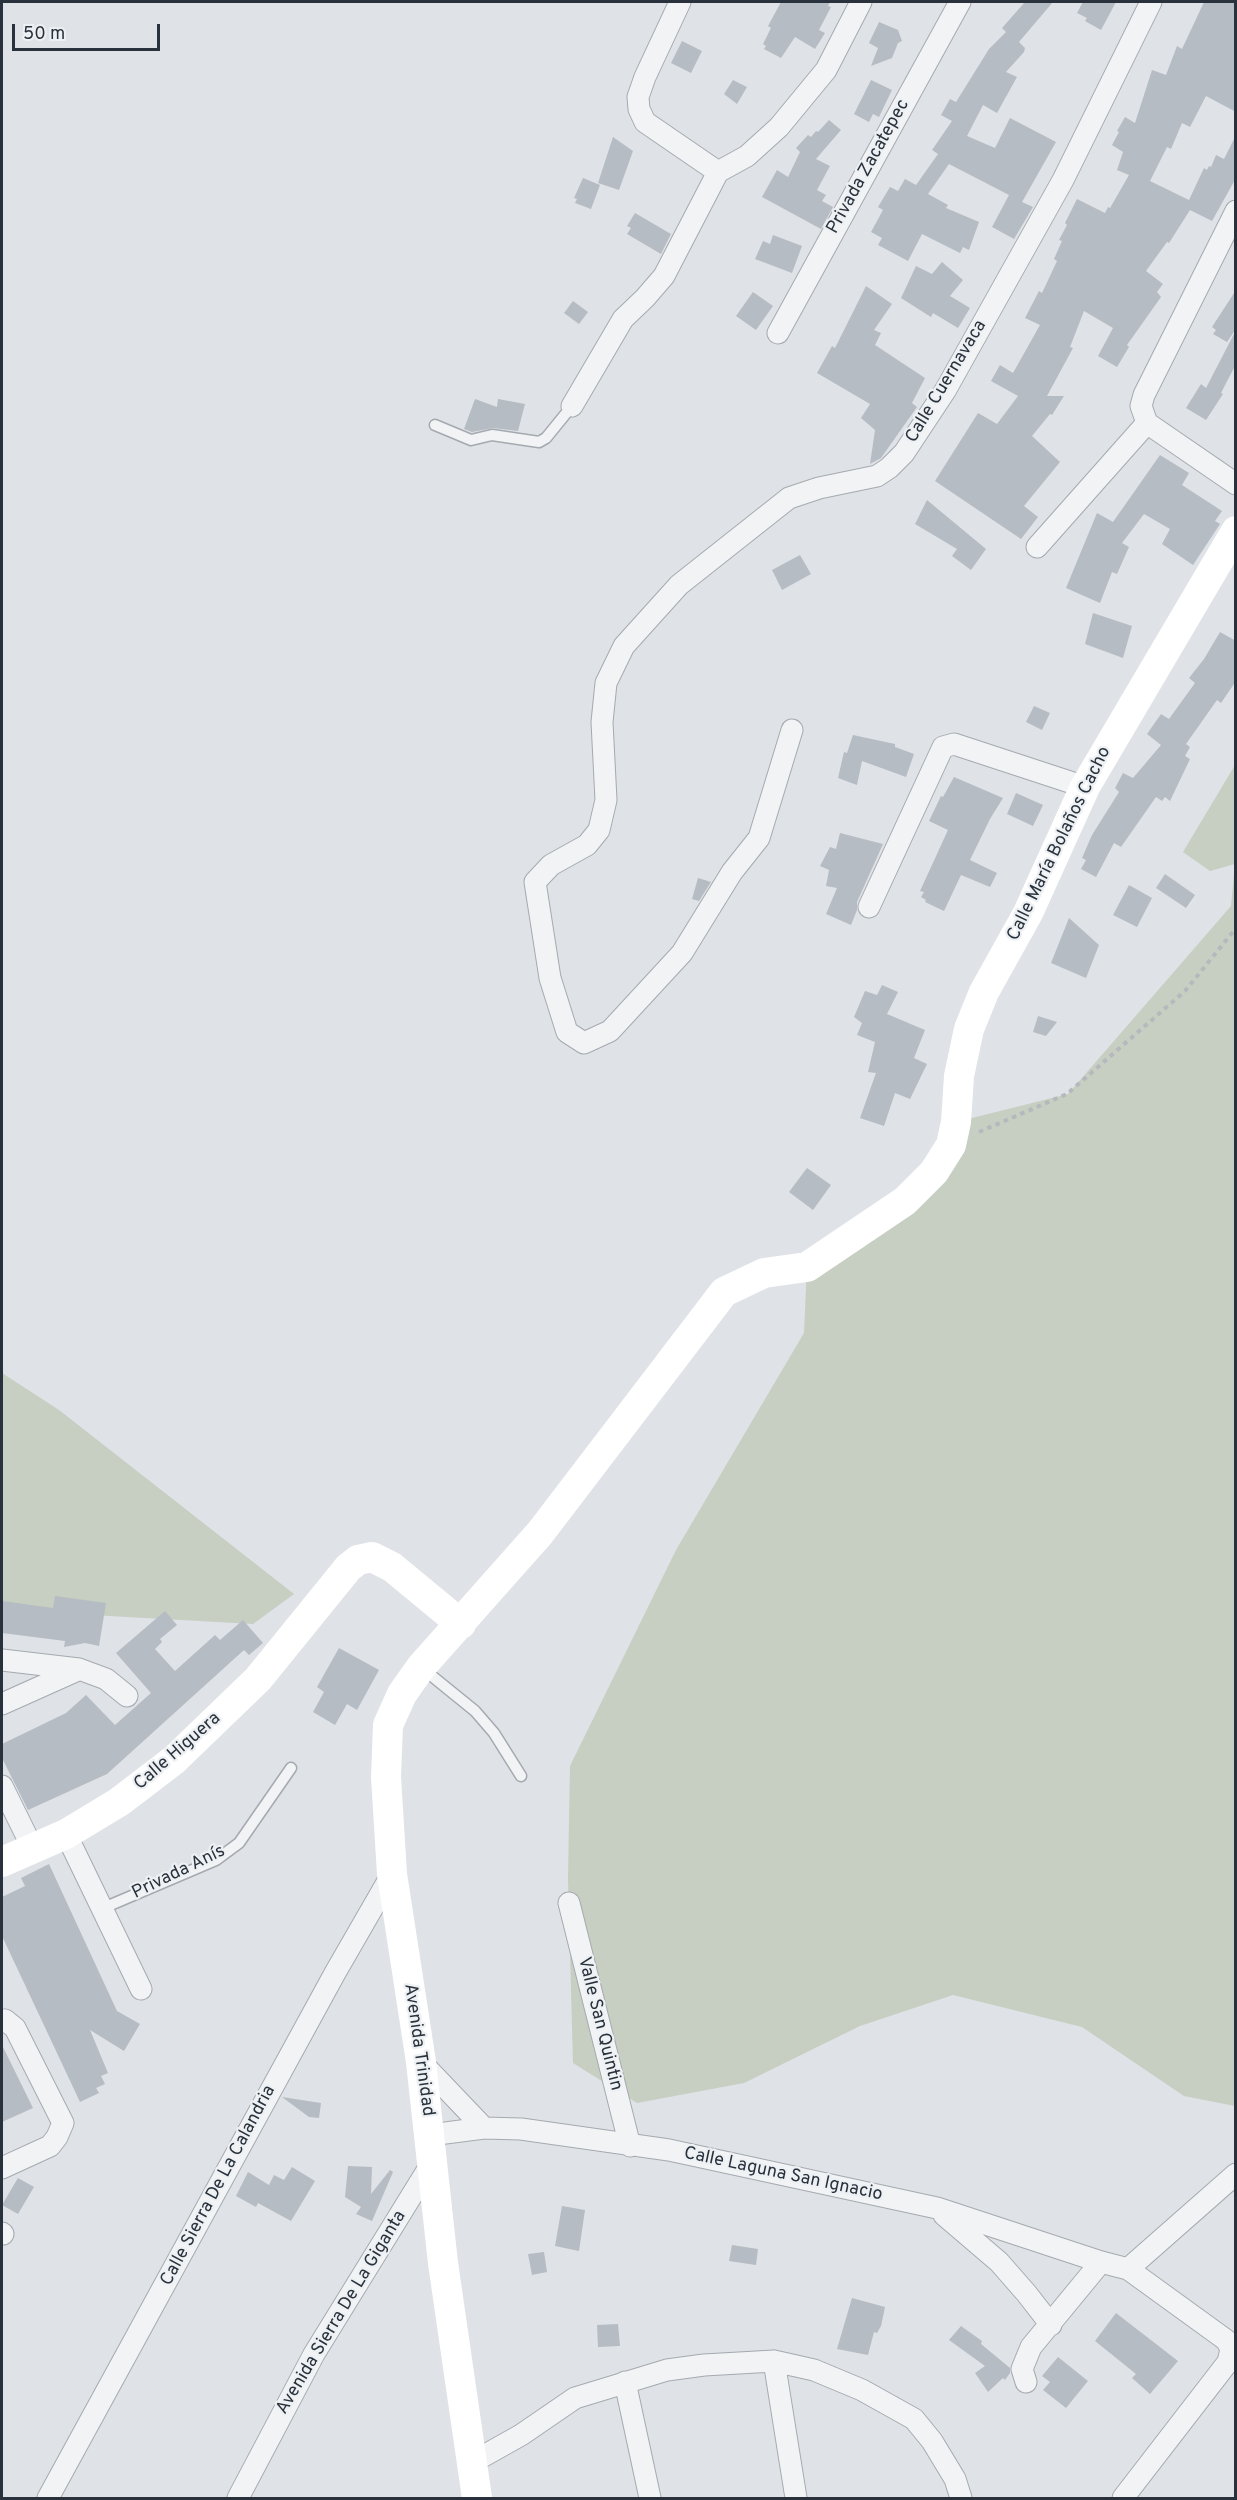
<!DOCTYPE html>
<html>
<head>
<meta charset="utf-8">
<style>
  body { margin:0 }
  #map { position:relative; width:1237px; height:2500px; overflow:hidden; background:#dfe2e6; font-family:Overpass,sans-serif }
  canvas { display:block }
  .frame { position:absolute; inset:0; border:3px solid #29323c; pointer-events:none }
  .scale { position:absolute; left:12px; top:24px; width:148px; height:27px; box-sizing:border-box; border:3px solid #29323c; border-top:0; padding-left:8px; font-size:18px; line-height:21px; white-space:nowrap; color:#29323c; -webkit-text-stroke:4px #eef1f4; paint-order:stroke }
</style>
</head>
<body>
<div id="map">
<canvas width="1237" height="2500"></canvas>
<div class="frame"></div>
<div class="scale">50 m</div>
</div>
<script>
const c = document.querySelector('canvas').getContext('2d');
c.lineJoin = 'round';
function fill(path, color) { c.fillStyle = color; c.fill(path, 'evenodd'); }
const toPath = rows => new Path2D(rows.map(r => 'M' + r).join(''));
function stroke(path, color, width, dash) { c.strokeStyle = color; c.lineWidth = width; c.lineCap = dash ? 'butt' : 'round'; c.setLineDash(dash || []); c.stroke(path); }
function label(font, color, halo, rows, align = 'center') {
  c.font = font + ' Overpass,sans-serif'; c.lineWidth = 4.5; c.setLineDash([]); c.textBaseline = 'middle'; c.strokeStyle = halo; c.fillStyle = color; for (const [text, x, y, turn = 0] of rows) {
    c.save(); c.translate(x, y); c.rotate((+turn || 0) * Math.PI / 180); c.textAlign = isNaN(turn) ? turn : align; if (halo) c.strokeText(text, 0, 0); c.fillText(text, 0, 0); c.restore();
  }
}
const green = toPath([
  [1235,765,1235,2106,1184,2096,1082,2027,953,1995,860,2026,744,2083,637,2103,573,2063,568,1879,570,1766,676,1550,804,1333,807,1267,905,1201,956,1122,1068,1094,1231,906,1235,864,1210,871,1183,852],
  [2,1373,59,1410,294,1594,253,1624,2,1610]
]);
const building = toPath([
  [781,2,830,2,828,6,831,7,819,30,825,33,815,49,795,37,781,58,764,49,766,46,763,44,771,28,768,26],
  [1025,2,1053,2,1019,42,1025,48,1024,52,1006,72,1017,77,997,113,983,105,967,136,995,148,1010,118,1056,142,1022,202,1033,207,1014,239,992,227,1009,195,949,164,928,194,948,205,946,208,979,222,969,250,963,247,960,253,922,234,908,261,878,245,882,238,871,232,883,210,878,207,890,187,898,191,905,179,916,185,938,154,932,150,952,121,941,115,950,99,956,102,989,49,1006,32,1002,28],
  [1083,2,1116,2,1101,30,1085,21,1087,18,1077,13],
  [1204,2,1236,2,1236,112,1206,96,1190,127,1182,123,1171,149,1167,147,1150,181,1189,200,1204,168,1207,170,1209,166,1211,167,1216,155,1224,159,1236,135,1236,178,1212,221,1190,210,1169,243,1167,242,1146,271,1163,284,1157,292,1161,297,1127,345,1129,347,1117,367,1098,356,1113,328,1084,311,1070,347,1073,348,1047,396,1064,396,1052,415,1050,414,1032,436,1060,462,1024,506,1038,517,1021,539,935,481,978,413,997,424,1018,396,991,381,1000,365,1013,373,1040,325,1025,318,1039,291,1042,293,1057,261,1054,259,1062,241,1059,240,1067,225,1065,223,1077,199,1105,213,1108,207,1110,208,1129,175,1117,170,1123,152,1112,145,1119,132,1117,131,1125,117,1135,123,1152,70,1166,75,1177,46,1182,49],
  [879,22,898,30,902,41,898,43,892,58,871,66,878,48,869,43],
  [682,41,702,51,691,73,671,63],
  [733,80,747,87,737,104,724,94],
  [871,80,892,90,879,117,873,114,869,122,854,114],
  [829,120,841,130,816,159,830,166,817,190,826,195,822,201,833,207,821,229,762,197,777,170,788,177,800,152,796,148,808,135,811,137,816,131,818,132],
  [613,137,633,151,619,190,598,183],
  [583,178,600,185,591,209,575,203,577,199,574,198],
  [635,213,671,234,661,254,627,234,631,228,627,226],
  [773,235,802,246,792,273,755,259,763,241,770,244],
  [942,262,963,280,950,296,970,308,958,328,933,313,931,317,901,298,916,266,932,274],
  [866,286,892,304,874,330,881,333,875,345,925,378,912,403,917,407,881,458,870,464,875,430,861,418,870,404,817,373,832,346,835,348],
  [1236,290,1236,329,1227,342,1213,334,1216,330,1212,327],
  [753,292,773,306,756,330,736,316],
  [573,301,588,312,579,324,564,313],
  [1236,330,1236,364,1221,393,1223,394,1206,420,1186,408,1201,384,1206,388],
  [475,399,497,407,498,399,525,404,518,431,493,428,472,432,464,429],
  [1160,455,1189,473,1182,485,1222,511,1215,521,1220,524,1193,565,1162,544,1170,529,1144,514,1122,543,1129,547,1117,574,1112,572,1100,603,1066,588,1097,513,1113,522],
  [927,500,986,549,971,570,952,556,957,549,915,524],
  [800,555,811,574,782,590,772,570],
  [1093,613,1132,626,1123,658,1085,644],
  [1220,632,1236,641,1236,681,1221,703,1217,700,1186,744,1190,747,1185,756,1190,759,1170,801,1165,797,1162,801,1156,797,1121,847,1114,843,1096,877,1081,869,1086,860,1082,858,1092,835,1119,792,1115,788,1123,773,1133,778,1161,745,1147,734,1161,714,1169,719,1195,683,1189,678,1204,659],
  [1034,706,1050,713,1042,730,1026,722],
  [853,735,895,744,895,747,914,754,906,777,862,761,857,785,838,778,844,752,847,753],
  [954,777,1003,798,990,819,970,860,997,873,990,887,961,875,944,911,925,902,926,900,921,897,924,892,920,891,948,830,929,821,941,796,943,797],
  [1016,793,1043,805,1033,826,1007,814],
  [840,833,883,844,857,902,857,910,851,925,826,914,837,888,826,886,829,870,820,866,830,847,836,849],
  [1165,874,1195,895,1186,908,1156,888],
  [698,878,711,882,699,901,692,899],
  [1129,885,1152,898,1137,927,1113,915],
  [1069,918,1099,945,1086,978,1051,963],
  [882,985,898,992,887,1014,925,1030,914,1058,927,1064,910,1099,895,1093,884,1126,860,1118,876,1073,868,1072,875,1042,857,1035,862,1023,854,1017,865,991,877,995],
  [1038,1016,1057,1022,1046,1036,1033,1032],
  [807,1168,831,1185,813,1210,789,1192],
  [55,1596,106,1603,99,1646,85,1643,64,1647,65,1641,2,1633,2,1601,53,1608],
  [165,1611,177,1625,160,1639,162,1642,155,1649,175,1671,215,1635,220,1640,243,1620,263,1643,249,1655,244,1650,107,1774,28,1810,2,1758,2,1744,66,1713,86,1695,115,1725,151,1693,116,1653],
  [339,1648,379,1670,357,1710,347,1704,335,1725,313,1712,324,1692,317,1687],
  [49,1864,117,2011,140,2024,124,2051,90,2030,108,2073,101,2076,105,2084,96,2088,99,2093,80,2102,2,1936,2,1897,25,1886,21,1878],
  [2,2045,33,2108,2,2122],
  [282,2097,321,2103,319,2118,309,2117],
  [348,2166,372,2167,371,2194,390,2170,393,2172,372,2221,356,2214,361,2207,345,2197],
  [292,2167,315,2181,291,2221,258,2203,256,2207,236,2196,248,2172,269,2185,274,2175,284,2180],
  [18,2178,34,2187,18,2214,2,2205],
  [562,2206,585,2210,579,2251,555,2246],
  [732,2245,758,2249,756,2265,729,2261],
  [544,2252,547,2272,532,2275,528,2254],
  [852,2298,885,2307,881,2326,877,2333,874,2332,868,2355,837,2349],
  [1116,2313,1178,2361,1150,2394,1132,2378,1136,2374,1095,2341],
  [618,2324,620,2346,598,2347,597,2325],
  [961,2326,982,2341,981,2344,1010,2368,1010,2373,1005,2380,1003,2378,988,2392,975,2373,985,2366,949,2340],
  [1058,2357,1088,2381,1066,2408,1043,2390,1050,2382,1042,2376]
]);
const path = toPath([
  [979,1132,1067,1094,1185,991,1236,928]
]);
const lane = toPath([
  [435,425,471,440,492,435,539,442,546,438,572,406],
  [422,1668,475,1711,494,1733,521,1776],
  [101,1909,216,1860,239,1843,291,1768]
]);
const street = toPath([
  [680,2,645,77,638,97,639,109,645,122,718,172],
  [1236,211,1144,395,1141,406,1147,423,1236,484],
  [778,333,960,2],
  [572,406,623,319,645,298,664,276,718,172,747,156,779,127,826,70,861,2],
  [1037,547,1147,423],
  [792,730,759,838,732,872,682,953,610,1031,584,1043,567,1032,550,978,535,882,551,865,587,845,599,830,606,800,602,722,606,683,624,646,679,585,789,498,819,488,877,476,889,468,904,453,945,391,1063,180,1151,2],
  [869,907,943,747,954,744,1085,787],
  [2,1660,79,1669,106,1679,127,1696],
  [2,1704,78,1670],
  [2,1786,33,1849],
  [66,1834,141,1989],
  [569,1903,630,2146],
  [2,2022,5,2020,15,2028,63,2123,57,2137,50,2146,2,2168],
  [421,2062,484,2128],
  [430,2135,484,2128,521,2129,669,2150,937,2208,1101,2262,1128,2269,1226,2340,1231,2349,1228,2362,1123,2498],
  [944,2215,999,2262,1027,2294,1051,2325],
  [2,2233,3,2234],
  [1128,2269,1236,2174],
  [774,2361,796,2498],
  [625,2382,650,2498],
  [1026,2382,1022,2369,1031,2347,1101,2262],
  [471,2463,521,2435,575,2398,667,2370,704,2365,774,2361,814,2370,862,2390,914,2419,932,2441,955,2479,961,2498],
  [48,2498,335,1973,392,1874],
  [238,2498,314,2354,433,2161]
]);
const secondary = toPath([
  [2,1862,66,1834,119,1802,174,1760,258,1679,348,1568,358,1560,372,1557,392,1567,461,1624],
  [477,2498,443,2263,421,2062,392,1874,386,1777,388,1725,402,1694,421,1667,540,1533,724,1292,764,1273,807,1267,905,1201,934,1172,951,1145,956,1122,959,1076,969,1029,984,992,1028,913,1085,787,1236,531]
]);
const streetNames = [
  ["Privada Zacatepec",869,167,-61],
  ["Calle Cuernavaca",947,382,-59],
  ["Calle María Bolaños Cacho",1060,844,-64],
  ["Calle Higuera",178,1752,-41],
  ["Privada Anís",179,1873,-26],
  ["Valle San Quintin",599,2024,76],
  ["Avenida Trinidad",418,2050,82],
  ["Calle Laguna San Ignacio",783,2175,12],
  ["Calle Sierra De La Calandria",219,2186,-62],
  ["Avenida Sierra De La Giganta",342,2313,-59]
];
fill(green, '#c6cfc1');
fill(building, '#b6bcc3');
stroke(lane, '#a5aab0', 13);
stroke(street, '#a5aab0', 23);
stroke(path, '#b5b9be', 4, [4.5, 4.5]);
stroke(lane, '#f1f3f5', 10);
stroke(street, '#f1f3f5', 21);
stroke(secondary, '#fff', 30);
label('18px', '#29323c', '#eef1f4', streetNames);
</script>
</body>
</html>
